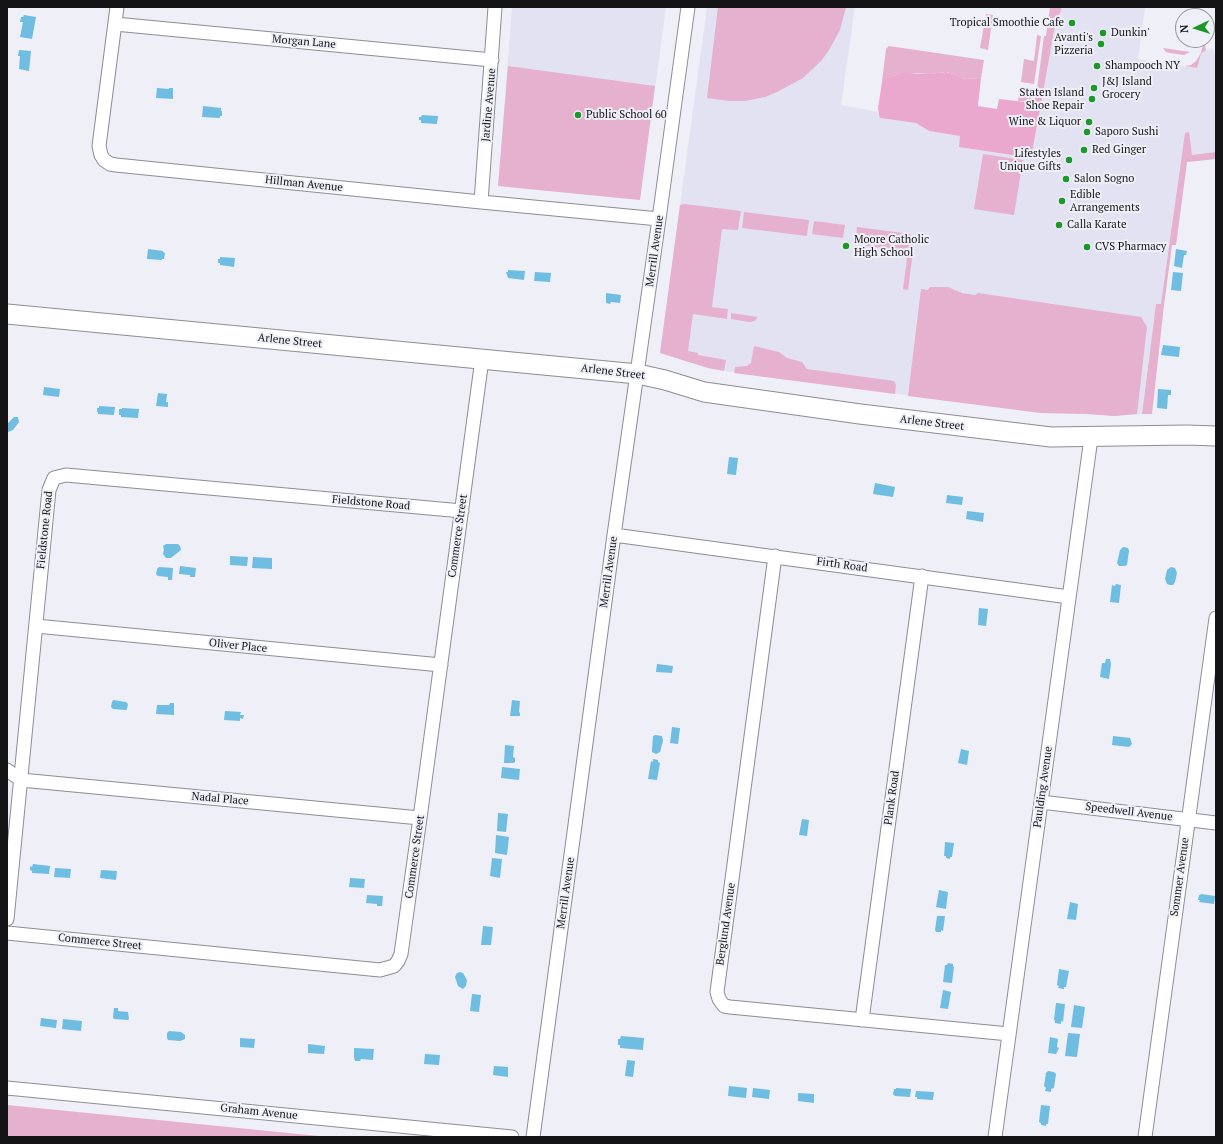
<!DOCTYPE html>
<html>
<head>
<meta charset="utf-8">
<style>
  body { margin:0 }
  #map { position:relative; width:1223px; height:1144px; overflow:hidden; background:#efeff8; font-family:"PT Serif",serif }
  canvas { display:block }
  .frame { position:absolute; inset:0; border:8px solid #141417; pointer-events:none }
  .north { position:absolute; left:1175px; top:8px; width:40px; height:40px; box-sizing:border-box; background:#efeff8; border:1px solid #97979e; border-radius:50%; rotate:266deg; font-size:11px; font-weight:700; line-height:16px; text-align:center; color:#141417 }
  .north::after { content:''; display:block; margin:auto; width:14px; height:18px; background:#1c9728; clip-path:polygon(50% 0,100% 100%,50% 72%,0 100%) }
</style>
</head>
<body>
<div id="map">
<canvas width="1223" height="1144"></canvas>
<div class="frame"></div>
<div class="north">N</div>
</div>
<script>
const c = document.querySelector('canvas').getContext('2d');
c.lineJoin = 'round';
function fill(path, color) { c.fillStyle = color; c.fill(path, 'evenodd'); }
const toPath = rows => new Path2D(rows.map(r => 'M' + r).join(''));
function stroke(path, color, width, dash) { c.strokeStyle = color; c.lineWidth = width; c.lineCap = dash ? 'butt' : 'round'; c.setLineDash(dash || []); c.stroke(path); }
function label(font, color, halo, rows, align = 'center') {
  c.font = font + ' "PT Serif",serif'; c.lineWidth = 4; c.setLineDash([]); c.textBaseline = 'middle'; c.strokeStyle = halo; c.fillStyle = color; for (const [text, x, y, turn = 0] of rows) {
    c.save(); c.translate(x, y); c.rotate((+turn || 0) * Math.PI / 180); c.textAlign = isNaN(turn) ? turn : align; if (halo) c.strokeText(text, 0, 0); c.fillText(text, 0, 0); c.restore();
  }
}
const built = toPath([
  [512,7,666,7,640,200,498,186],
  [707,7,855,7,841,105,878,112,880,118,916,123,929,131,961,136,959,147,1031,158,1054,31,1062,7,1145,7,1138,59,1197,68,1201,54,1206,50,1213,49,1216,61,1216,159,1187,162,1176,245,1172,245,1164,305,1156,304,1142,414,1114,416,1087,414,1041,413,724,371,708,368,660,353]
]);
const green = toPath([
  [718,7,846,7,840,30,829,50,821,61,803,78,777,92,765,97,745,101,729,101,707,98],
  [1050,7,1062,7,1054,31,1043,93,1031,101,1018,101,1020,87,1037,89,1044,36,1046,36],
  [986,14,993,15,988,50,980,48],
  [1037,35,1041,36,1034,84,1021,82,1024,59,1034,61],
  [1204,40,1206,50,1201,54,1197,68,1185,66,1191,65,1196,61,1201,53],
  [889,46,984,60,981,78,965,79,954,74,946,72,929,74,916,73,896,75,888,78,882,82,886,49],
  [1163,48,1190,52,1184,55,1170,53,1166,52],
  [508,66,655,86,640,200,498,186],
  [1189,132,1192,155,1216,152,1216,159,1187,162,1176,245,1172,245,1164,305,1152,414,1142,414,1156,304,1161,304,1185,133],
  [983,154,1023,160,1014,215,974,209],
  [685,204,741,211,738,230,722,229,712,307,728,309,727,319,693,314,688,351,698,353,698,355,726,360,724,371,708,368,660,353,680,205],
  [744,212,809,220,807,236,742,228],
  [814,221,845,225,843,238,812,234],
  [857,227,910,234,912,236,915,236,908,290,903,289,908,251,866,246,867,241,856,240],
  [930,287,948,287,962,293,975,295,978,293,1141,317,1147,327,1137,414,1114,416,1087,414,1041,413,908,396,921,289,928,290],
  [731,313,757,317,755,321,749,322,731,319],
  [754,346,779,352,787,358,802,362,807,369,894,381,896,385,895,394,734,373,735,367,747,366,751,363],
  [7,1105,329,1137,7,1137]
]);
const forest = toPath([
  [946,72,954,74,965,79,981,78,978,106,997,109,999,99,1025,102,1030,101,1043,93,1031,158,959,147,960,136,929,131,916,123,880,118,879,115,878,108,882,82,887,78,903,73,929,74]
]);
const water = toPath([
  [24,15,36,17,32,39,20,37,23,22,20,22,21,17,23,17],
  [19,50,31,51,29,71,19,69,20,56,18,56],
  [157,88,169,89,169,88,173,88,173,99,156,98],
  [203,106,221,108,221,111,222,111,222,116,220,116,220,118,202,117],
  [422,115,438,116,437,124,421,123,421,120,419,120,419,117,421,117],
  [148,249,163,251,163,252,165,253,164,259,162,259,162,260,147,259],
  [1176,249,1187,251,1186,255,1184,255,1182,268,1174,266],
  [220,257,235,258,234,267,220,265,220,263,218,263,218,259,220,259],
  [508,270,525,271,524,280,508,278,506,272,508,272],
  [535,272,551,273,550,282,534,281],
  [1173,272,1183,273,1181,291,1171,290],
  [606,293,621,295,620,303,611,302,610,304,606,303],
  [1163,345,1180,347,1179,357,1161,355],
  [44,387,60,389,59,397,43,395],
  [1158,389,1171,390,1171,395,1168,395,1167,409,1157,408],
  [158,393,167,394,166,402,168,402,168,407,156,406],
  [99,406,115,407,114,415,98,414,98,412,97,412,97,408,99,408],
  [122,408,139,409,138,418,121,417,121,415,119,415,119,409,122,409],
  [14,417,18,417,19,422,13,430,8,432,7,432,7,424],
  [729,457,738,458,736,475,727,474],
  [875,483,895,487,893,497,873,494],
  [947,495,963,497,962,505,946,503],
  [967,511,984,513,983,522,966,519],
  [166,544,178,544,180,546,181,550,171,558,166,558,163,554,164,550,163,546],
  [1123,547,1128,548,1129,551,1127,565,1124,566,1119,566,1117,563,1120,550],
  [230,556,248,557,247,566,230,565],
  [253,557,272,558,272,569,252,568],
  [180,566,196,568,195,577,190,577,190,575,179,574],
  [159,567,173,568,172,580,168,580,168,577,158,576,156,574,157,569],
  [1171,567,1175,568,1177,573,1175,582,1173,585,1170,585,1167,584,1165,579,1167,570],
  [1116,584,1121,585,1119,603,1110,602,1112,585,1115,586],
  [979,608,988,609,986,626,978,625],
  [1106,659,1110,659,1111,664,1109,679,1100,677,1102,663,1105,663],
  [657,664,673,666,672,673,656,672],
  [113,700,126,702,128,704,127,709,126,710,113,709,111,707,112,702],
  [512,700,520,701,519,712,520,713,520,716,510,716],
  [170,703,174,703,174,715,156,714,157,705,169,705],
  [225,711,241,712,240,715,244,715,243,719,240,718,240,721,224,720],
  [672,727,680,728,678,744,670,743],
  [655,735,662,736,663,741,660,752,656,754,652,752,652,749,653,736],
  [1113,736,1130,738,1132,744,1129,747,1112,745],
  [505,745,514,746,513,757,515,758,515,762,513,763,504,763],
  [961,749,969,751,967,765,958,763],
  [653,759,658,760,658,762,660,763,657,780,648,779,651,761,653,762],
  [502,767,520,769,519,780,501,778],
  [498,813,508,814,506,832,497,831],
  [802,819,809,820,807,836,799,835],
  [496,835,509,837,507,855,495,853],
  [945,842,954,843,952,857,950,857,950,859,946,858,946,856,944,856],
  [492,858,502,859,500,878,490,876],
  [33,864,50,866,49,874,32,873,32,871,30,870,30,866,32,867],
  [55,868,71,869,70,878,54,877],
  [101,870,117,871,116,880,100,878],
  [350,878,365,879,364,888,349,887],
  [939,890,948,892,946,909,936,907],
  [1201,894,1215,896,1214,904,1199,902,1200,900,1198,900,1199,895,1200,895],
  [367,895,383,896,382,906,377,906,377,904,366,903],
  [1070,902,1078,904,1076,920,1067,919],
  [937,916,945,916,943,931,941,930,941,932,936,932,935,930],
  [483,926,493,927,491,945,481,945],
  [948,963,953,964,953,966,954,967,952,983,943,982,945,965,947,965],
  [1059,969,1069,971,1066,987,1064,987,1064,989,1058,988,1059,986,1057,985],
  [460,972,463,973,467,980,466,986,463,989,458,986,455,977,457,973],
  [943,990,951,992,948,1009,940,1008],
  [472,994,481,995,479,1012,470,1011],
  [1056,1003,1065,1004,1063,1022,1061,1021,1061,1024,1055,1023,1055,1021,1054,1020],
  [1074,1005,1085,1007,1082,1028,1071,1027],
  [114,1008,118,1008,118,1011,128,1012,129,1019,128,1020,114,1019,113,1017],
  [41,1018,57,1020,56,1028,40,1026],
  [63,1019,82,1021,81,1031,62,1029],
  [169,1031,181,1032,185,1035,185,1039,180,1041,168,1040,167,1038,167,1033],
  [1068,1033,1080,1034,1077,1057,1065,1056],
  [621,1036,644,1038,643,1050,620,1048,620,1045,618,1045,618,1039,620,1039],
  [1050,1037,1058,1039,1057,1047,1059,1048,1056,1054,1048,1053],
  [240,1038,255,1039,254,1048,240,1047],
  [308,1044,325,1046,324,1054,308,1053],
  [354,1048,374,1049,373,1060,361,1059,360,1061,355,1061,354,1058],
  [425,1054,440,1055,439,1065,424,1064],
  [627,1060,635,1061,633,1077,625,1076],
  [494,1066,508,1067,508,1077,493,1075],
  [1048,1071,1054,1072,1056,1074,1054,1088,1051,1089,1051,1092,1045,1091,1046,1088,1044,1086,1046,1073],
  [729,1086,747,1088,746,1098,728,1096],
  [753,1088,770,1090,769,1099,752,1097],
  [896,1088,911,1089,910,1097,895,1096,893,1094,894,1089,896,1089],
  [916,1091,934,1092,933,1100,917,1099,917,1097,915,1097],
  [798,1093,814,1094,814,1103,798,1101],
  [1041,1105,1050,1106,1048,1124,1046,1124,1046,1126,1041,1125,1041,1123,1039,1122]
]);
const street = toPath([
  [117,7,99,146,101,155,104,160,110,164,116,165,481,202,659,219],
  [115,24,492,60],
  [481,202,495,7],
  [614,535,1069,597],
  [775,556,717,992,719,999,724,1006,730,1007,1009,1034],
  [36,626,441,665],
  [7,770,21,780,420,818],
  [1041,802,1216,823],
  [7,919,49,490,54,478,66,475,462,511],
  [7,933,380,970,394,966,398,961,401,954,420,818,482,359],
  [862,1020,922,576],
  [7,1088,512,1137],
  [533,1137,614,535,659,219,688,7],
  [995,1137,1091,438],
  [1145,1137,1216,618]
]);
const secondary = toPath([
  [7,314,638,374,665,380,704,392,860,414,1051,437,1187,435,1216,436]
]);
const markers = [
  [1072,23,4,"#1c9728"],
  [1103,33,4,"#1c9728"],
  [1101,44,4,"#1c9728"],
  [1097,66,4,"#1c9728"],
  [1094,88,4,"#1c9728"],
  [1092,99,4,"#1c9728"],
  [578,115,4,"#1c9728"],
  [1089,122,4,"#1c9728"],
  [1087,132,4,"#1c9728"],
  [1084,150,4,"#1c9728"],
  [1069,160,4,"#1c9728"],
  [1066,179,4,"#1c9728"],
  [1062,201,4,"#1c9728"],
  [1059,225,4,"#1c9728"],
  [846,246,4,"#1c9728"],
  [1087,247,4,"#1c9728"]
];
const poiNames = [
  ["Tropical Smoothie Cafe",1064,23,"right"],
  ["Dunkin'",1111,33],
  ["Avanti's",1093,38,"right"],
  ["Pizzeria",1093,51,"right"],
  ["Shampooch NY",1105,66],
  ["J&J Island",1102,82],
  ["Grocery",1102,95],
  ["Staten Island",1084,93,"right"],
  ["Shoe Repair",1084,106,"right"],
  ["Public School 60",586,115],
  ["Wine & Liquor",1081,122,"right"],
  ["Saporo Sushi",1095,132],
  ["Red Ginger",1092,150],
  ["Lifestyles",1061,154,"right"],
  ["Unique Gifts",1061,167,"right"],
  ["Salon Sogno",1074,179],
  ["Edible",1070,195],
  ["Arrangements",1070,208],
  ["Calla Karate",1067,225],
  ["Moore Catholic",854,240],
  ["High School",854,253],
  ["CVS Pharmacy",1095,247]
];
const streetNames = [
  ["Morgan Lane",304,42,5],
  ["Jardine Avenue",489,105,-85],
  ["Hillman Avenue",304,184,6],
  ["Merrill Avenue",655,251,-82],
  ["Arlene Street",290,341,6],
  ["Arlene Street",613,372,7],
  ["Arlene Street",932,423,7],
  ["Fieldstone Road",371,503,5],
  ["Fieldstone Road",45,530,-84],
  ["Commerce Street",458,536,-82],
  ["Firth Road",842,565,8],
  ["Merrill Avenue",609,572,-82],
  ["Oliver Place",238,646,6],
  ["Paulding Avenue",1043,787,-82],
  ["Plank Road",892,798,-82],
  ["Nadal Place",220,799,5],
  ["Speedwell Avenue",1129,812,7],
  ["Commerce Street",415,857,-82],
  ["Sommer Avenue",1180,877,-82],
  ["Merrill Avenue",566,893,-82],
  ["Berglund Avenue",726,924,-82],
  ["Commerce Street",100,942,6],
  ["Graham Avenue",259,1112,6]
];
fill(built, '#e3e2f2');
fill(green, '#e6b0cf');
fill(forest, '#eba8cf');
fill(water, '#6fbde1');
stroke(street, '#8d8c94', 15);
stroke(secondary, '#8d8c94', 21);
stroke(street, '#fff', 13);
stroke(secondary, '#fff', 19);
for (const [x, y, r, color] of markers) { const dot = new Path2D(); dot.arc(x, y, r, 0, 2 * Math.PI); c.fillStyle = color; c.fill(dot); stroke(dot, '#efeff8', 1.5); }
label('11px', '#141417', '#efeff8', poiNames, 'left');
label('11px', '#141417', '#efeff8', streetNames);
</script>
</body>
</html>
